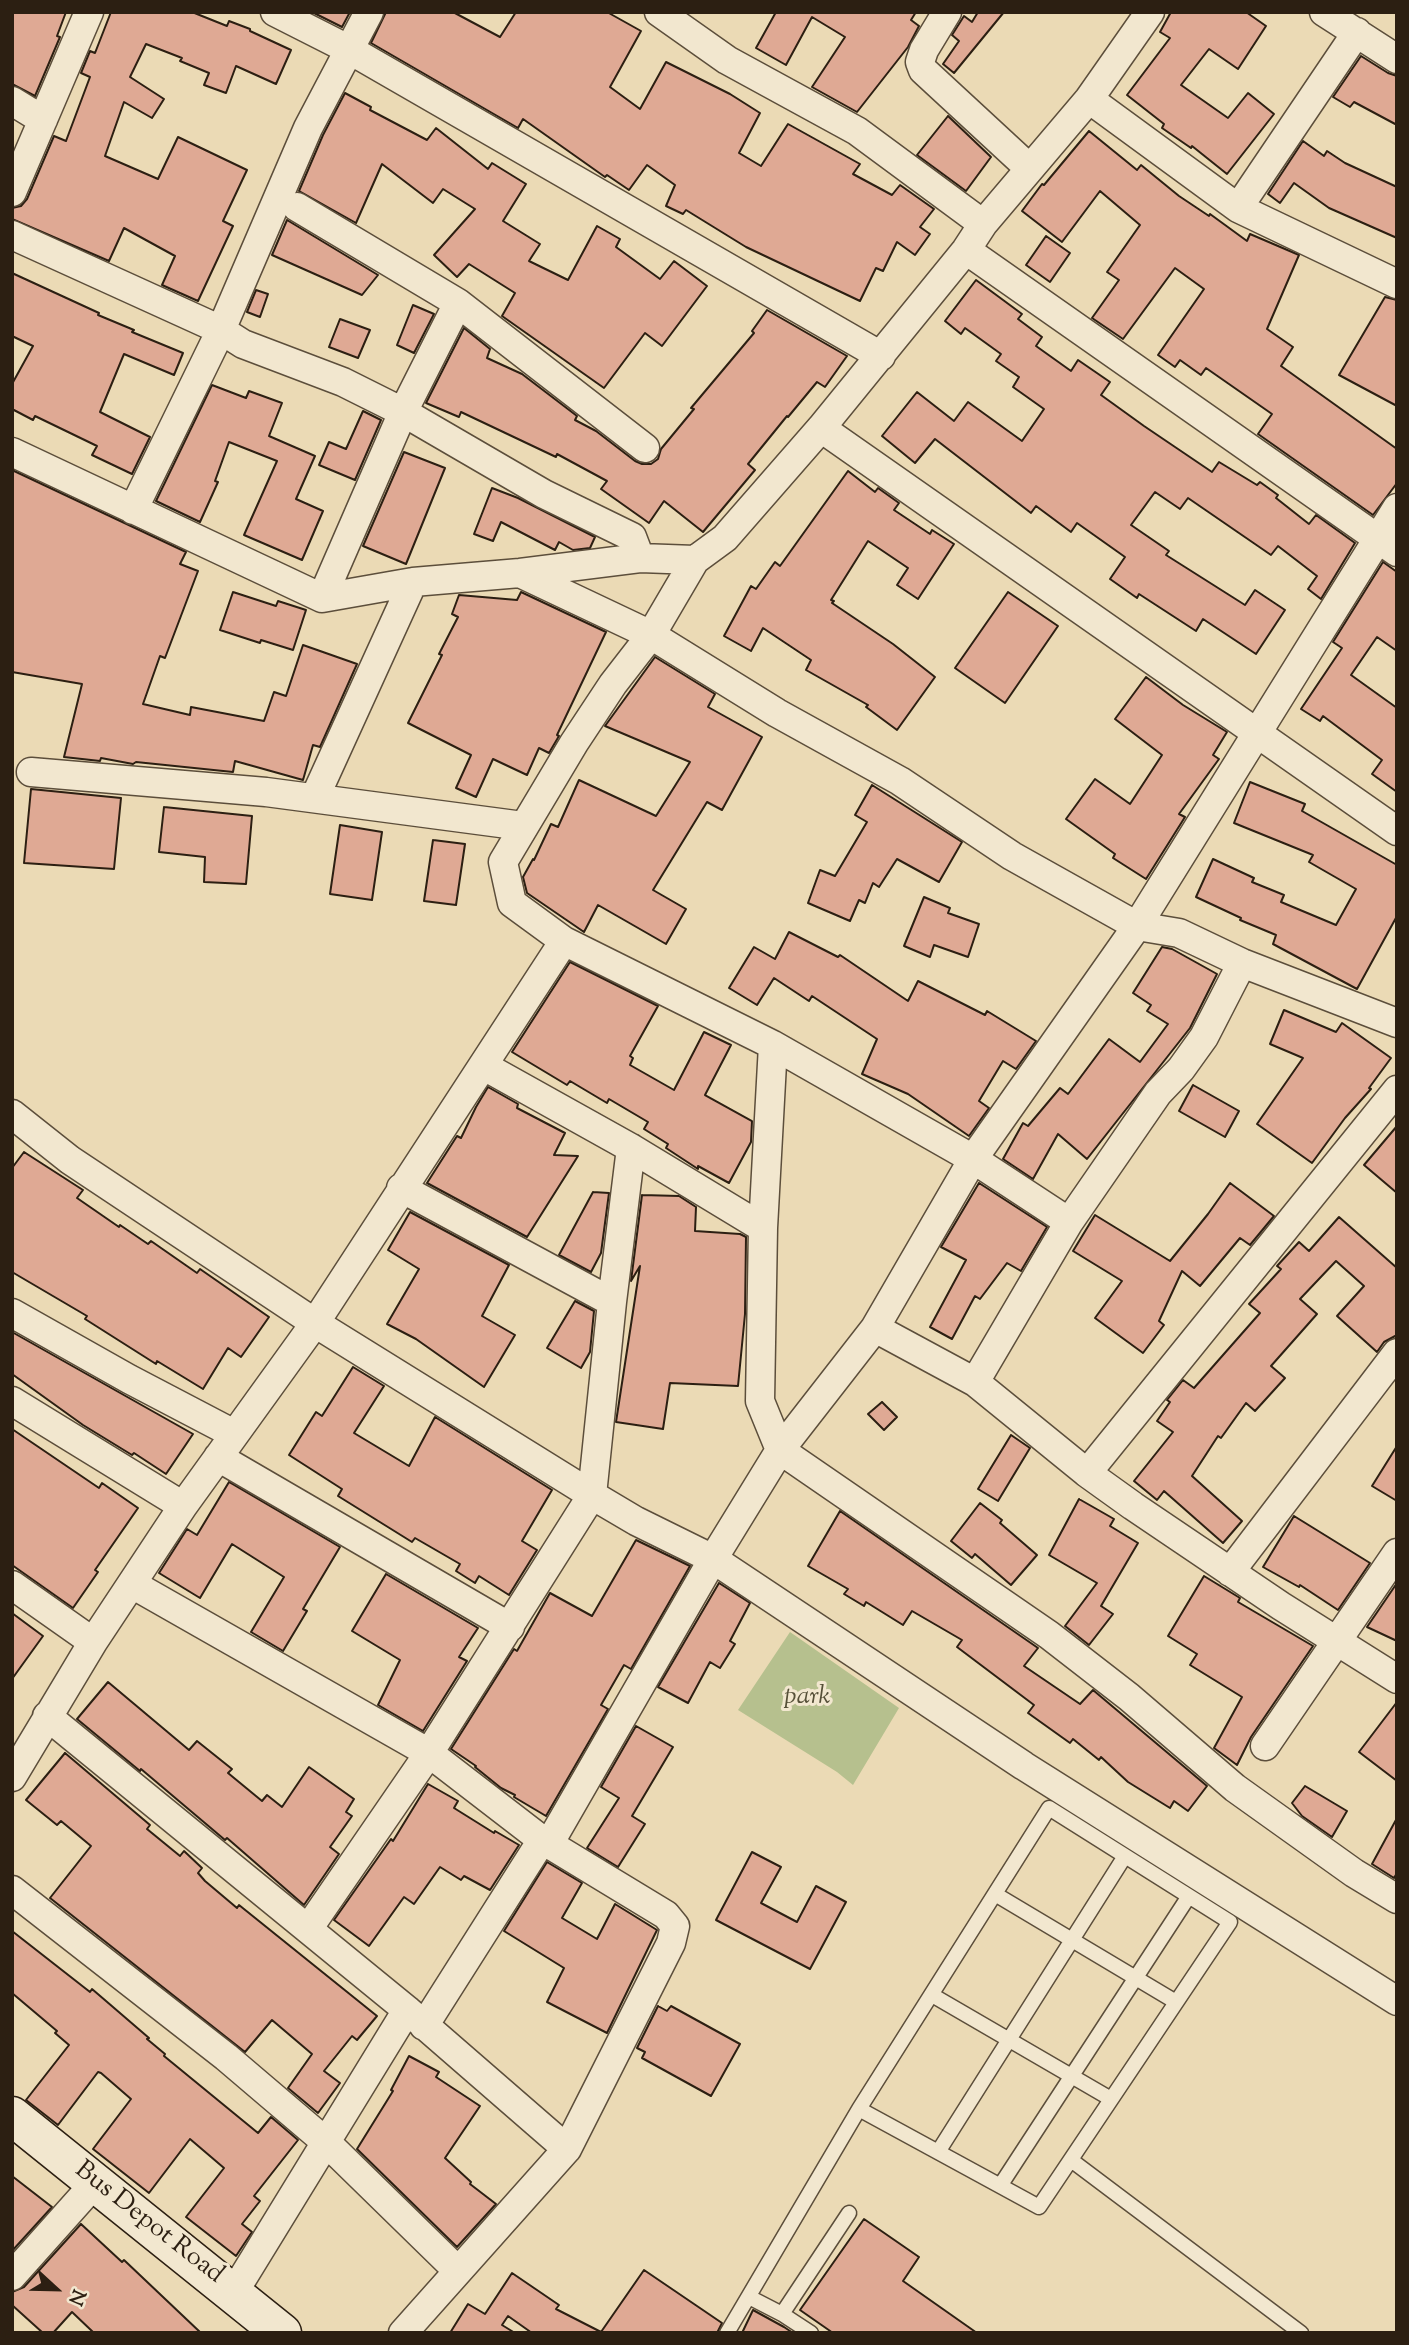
<!DOCTYPE html>
<html>
<head>
<meta charset="utf-8">
<style>
  body { margin:0 }
  #map { position:relative; width:1409px; height:2345px; overflow:hidden; background:#ebdab5; font-family:"Sorts Mill Goudy",serif }
  canvas { display:block }
  .frame { position:absolute; inset:0; border:14px solid #2c1f12; pointer-events:none }
  .north { position:absolute; left:21px; top:2254px; width:70px; height:70px; -webkit-text-stroke:5px #f2e7cf; paint-order:stroke; rotate:112deg; font-size:19px; font-weight:700; line-height:28px; text-align:center; color:#2c1f12 }
  .north::after { content:''; display:block; margin:auto; width:24px; height:32px; background:#2c1f12; clip-path:polygon(50% 0,100% 100%,50% 72%,0 100%) }
</style>
</head>
<body>
<div id="map">
<canvas width="1409" height="2345"></canvas>
<div class="frame"></div>
<div class="north">N</div>
</div>
<script>
const c = document.querySelector('canvas').getContext('2d');
c.lineJoin = 'round';
function fill(path, color) { c.fillStyle = color; c.fill(path, 'evenodd'); }
const toPath = rows => new Path2D(rows.map(r => 'M' + r).join(''));
function stroke(path, color, width, dash) { c.strokeStyle = color; c.lineWidth = width; c.lineCap = dash ? 'butt' : 'round'; c.setLineDash(dash || []); c.stroke(path); }
function label(font, color, halo, rows, align = 'center') {
  c.font = font + ' "Sorts Mill Goudy",serif'; c.lineWidth = 6; c.setLineDash([]); c.textBaseline = 'middle'; c.strokeStyle = halo; c.fillStyle = color; for (const [text, x, y, turn = 0] of rows) {
    c.save(); c.translate(x, y); c.rotate((+turn || 0) * Math.PI / 180); c.textAlign = isNaN(turn) ? turn : align; if (halo) c.strokeText(text, 0, 0); c.fillText(text, 0, 0); c.restore();
  }
}
const green = toPath([
  [790,1632,899,1708,853,1785,837,1772,738,1710]
]);
const building = toPath([
  [12,12,66,12,57,36,60,37,35,96,12,84,12,12],
  [111,12,192,12,227,26,229,21,250,29,250,31,291,50,276,84,236,66,226,93,204,85,209,73,180,61,182,58,146,44,130,77,164,99,152,118,124,102,105,156,158,179,178,137,247,170,223,221,233,226,198,301,162,285,175,256,124,228,109,261,12,219,12,208,21,206,27,199,54,136,66,141,90,77,81,73,90,51,95,53,111,12],
  [312,12,350,12,342,27,312,12],
  [386,12,453,12,500,37,516,12,607,12,641,31,610,87,640,109,666,62,730,94,760,113,739,153,761,166,788,124,860,164,853,174,892,195,900,185,934,209,920,227,930,234,915,255,897,242,883,271,876,268,860,301,746,247,686,210,683,214,666,206,675,185,647,165,629,190,607,175,605,177,523,119,518,128,371,43,386,12],
  [776,12,916,12,911,20,919,26,908,47,857,112,812,87,845,37,812,17,786,65,756,48,776,12],
  [978,12,1004,12,954,73,943,64,959,41,952,35,964,16,972,22,978,12],
  [1171,12,1246,12,1266,26,1238,69,1209,49,1181,85,1228,118,1248,93,1274,114,1227,174,1192,146,1191,148,1162,128,1164,124,1127,95,1170,38,1160,32,1171,12],
  [1361,56,1388,73,1397,76,1397,125,1354,102,1350,107,1333,97,1361,56],
  [345,93,371,107,370,110,427,140,436,128,488,169,492,163,526,184,503,221,540,244,529,261,568,280,597,226,620,239,616,247,660,279,674,261,707,286,662,346,645,333,604,388,502,316,515,293,469,264,457,277,434,255,475,209,443,189,433,203,382,164,356,223,299,191,323,135,345,93],
  [948,116,991,157,966,191,917,155,948,116],
  [1089,131,1137,170,1141,165,1179,196,1209,216,1210,214,1247,241,1250,234,1299,255,1267,329,1293,347,1281,366,1397,449,1397,483,1373,515,1258,434,1272,414,1206,368,1201,375,1180,360,1175,367,1158,355,1204,289,1175,268,1123,339,1092,318,1119,280,1107,272,1140,225,1100,191,1062,242,1022,211,1042,184,1044,185,1089,131],
  [1303,141,1324,156,1327,151,1345,163,1397,187,1397,238,1329,208,1294,183,1280,203,1268,194,1303,141],
  [287,220,378,275,362,295,272,255,287,220],
  [1046,236,1070,253,1050,282,1026,265,1046,236],
  [12,273,99,313,98,315,134,330,132,332,183,353,174,375,124,354,100,412,150,437,132,474,92,455,97,446,35,416,33,420,12,409,12,384,33,346,12,336,12,273],
  [976,280,1022,314,1018,319,1042,337,1036,346,1071,371,1078,360,1110,382,1101,395,1144,426,1212,472,1219,462,1257,485,1260,482,1278,495,1276,498,1309,524,1316,515,1355,543,1321,599,1308,589,1317,576,1278,546,1271,555,1188,498,1180,509,1155,492,1131,525,1169,551,1166,555,1245,605,1255,590,1285,610,1256,654,1203,619,1196,631,1139,594,1137,598,1110,579,1125,557,1077,523,1071,532,1036,506,1031,513,935,439,915,463,882,436,917,392,954,421,968,402,1022,441,1044,409,1013,387,1019,377,996,361,1001,354,965,328,961,334,945,321,976,280],
  [256,290,268,294,260,317,247,312,256,290],
  [1385,297,1397,300,1397,406,1339,375,1385,297],
  [413,305,434,314,414,353,397,345,413,305],
  [767,310,847,356,825,387,817,382,788,417,787,416,748,464,755,470,703,532,664,501,649,523,601,489,607,481,557,454,556,457,461,412,459,417,426,403,464,328,490,349,487,358,522,374,577,416,575,420,596,431,635,461,642,464,651,464,658,459,661,449,694,409,691,408,754,333,752,331,767,310],
  [340,319,370,330,358,358,329,347,340,319],
  [212,385,246,398,249,391,282,403,269,436,315,456,296,499,323,511,302,560,244,535,277,461,229,442,215,481,218,482,200,522,156,501,212,385],
  [363,411,381,420,355,480,319,465,329,442,346,449,363,411],
  [404,452,445,468,406,564,363,546,404,452],
  [12,470,186,552,180,564,198,571,165,658,160,656,143,704,190,715,191,707,264,721,274,692,286,696,303,645,357,664,320,747,313,745,303,780,235,761,233,772,136,762,133,764,101,758,100,761,64,757,82,684,12,672,12,470],
  [848,471,875,492,878,488,899,503,894,510,930,534,932,530,954,544,918,599,897,585,908,568,868,541,831,600,834,601,832,603,893,644,935,677,897,730,866,707,868,705,806,670,811,660,763,628,751,651,724,636,751,586,756,589,775,562,780,566,848,471],
  [492,488,518,498,595,537,590,548,573,550,559,542,555,550,501,522,493,541,474,534,492,488],
  [1383,562,1397,572,1397,651,1377,637,1351,675,1397,708,1397,792,1372,774,1382,760,1323,716,1320,721,1301,709,1342,648,1333,642,1383,562],
  [233,592,276,606,278,601,306,610,293,650,261,640,260,643,220,630,233,592],
  [521,592,606,632,557,735,559,736,549,753,539,748,527,775,493,759,476,797,456,788,471,755,408,723,442,655,439,654,458,617,452,614,459,595,517,600,521,592],
  [1008,592,1058,626,1005,703,955,668,1008,592],
  [655,657,715,694,708,707,762,737,722,810,707,802,653,890,686,909,666,944,598,905,584,932,527,893,523,877,533,859,534,860,551,824,558,827,579,780,656,816,690,762,605,726,655,657],
  [1146,677,1183,705,1227,732,1213,755,1219,759,1179,814,1185,817,1146,879,1113,858,1115,854,1066,819,1095,779,1130,804,1162,755,1115,719,1146,677],
  [1250,782,1305,804,1302,811,1397,865,1397,916,1357,989,1273,944,1276,935,1240,920,1241,918,1196,897,1213,859,1254,878,1252,882,1284,895,1281,902,1336,925,1356,889,1309,862,1313,855,1234,823,1250,782],
  [872,785,962,842,939,882,897,859,879,887,873,883,865,903,859,900,850,921,808,903,820,870,835,876,867,822,855,815,872,785],
  [31,789,121,798,114,869,24,863,31,789],
  [164,807,252,816,246,884,204,882,205,857,159,852,164,807],
  [340,825,382,832,372,900,330,894,340,825],
  [433,840,465,844,456,905,424,901,433,840],
  [924,897,950,908,948,913,979,924,968,957,934,945,930,957,904,946,924,897],
  [789,932,838,957,840,955,908,1001,918,981,985,1015,987,1011,1036,1041,1016,1069,1003,1061,979,1101,989,1108,969,1136,908,1094,862,1074,877,1039,812,996,809,1001,774,978,757,1005,729,988,754,947,775,959,789,932],
  [1162,947,1172,949,1217,974,1190,1028,1087,1159,1058,1134,1033,1179,1003,1159,1023,1123,1028,1126,1060,1088,1068,1094,1109,1039,1140,1062,1168,1024,1147,1011,1151,1005,1133,993,1162,947],
  [570,962,658,1006,630,1056,633,1058,630,1065,674,1090,704,1032,731,1045,705,1095,752,1121,751,1142,729,1183,698,1166,698,1169,666,1148,668,1144,644,1129,648,1122,609,1099,607,1103,570,1081,567,1085,512,1052,570,962],
  [1284,1010,1336,1032,1342,1023,1391,1058,1369,1088,1371,1089,1345,1118,1312,1163,1257,1124,1303,1058,1270,1044,1284,1010],
  [1193,1085,1239,1111,1225,1137,1179,1111,1193,1085],
  [488,1087,518,1104,517,1108,565,1133,554,1155,578,1156,527,1237,427,1183,457,1136,461,1138,476,1107,488,1087],
  [1397,1126,1397,1193,1364,1165,1397,1126],
  [24,1152,83,1190,77,1198,119,1227,120,1225,148,1244,151,1241,197,1273,200,1269,269,1317,241,1357,228,1348,203,1389,157,1361,156,1364,85,1319,87,1316,12,1272,12,1168,24,1152],
  [979,1183,1047,1227,1021,1271,1007,1263,980,1299,975,1296,952,1339,930,1327,966,1260,941,1247,979,1183],
  [1230,1183,1274,1216,1250,1245,1240,1238,1200,1286,1182,1271,1159,1321,1164,1325,1143,1353,1095,1318,1122,1281,1073,1251,1095,1215,1170,1261,1208,1214,1230,1183],
  [593,1192,609,1193,601,1253,591,1272,559,1255,593,1192],
  [642,1195,679,1196,696,1207,695,1231,740,1234,746,1237,745,1314,738,1386,670,1383,663,1429,616,1422,640,1266,631,1281,642,1195],
  [410,1212,509,1265,482,1316,515,1335,484,1387,416,1339,387,1324,419,1269,388,1250,410,1212],
  [1339,1217,1397,1268,1397,1335,1384,1342,1377,1352,1337,1316,1364,1286,1336,1261,1300,1299,1317,1314,1271,1366,1285,1378,1255,1411,1246,1403,1221,1438,1218,1436,1192,1476,1242,1521,1223,1543,1164,1491,1157,1500,1134,1481,1173,1432,1157,1421,1170,1402,1167,1400,1183,1380,1194,1388,1260,1313,1249,1304,1281,1269,1277,1266,1299,1242,1309,1251,1339,1217],
  [575,1301,594,1311,590,1352,581,1368,547,1348,575,1301],
  [12,1332,193,1434,166,1474,134,1453,132,1455,83,1425,12,1374,12,1332],
  [353,1367,384,1386,354,1433,409,1466,435,1417,552,1490,522,1541,537,1550,509,1595,479,1576,475,1583,456,1571,460,1564,415,1538,412,1542,338,1496,342,1489,289,1455,316,1412,322,1416,353,1367],
  [882,1402,897,1417,884,1430,868,1414,882,1402],
  [12,1429,99,1488,102,1483,138,1508,95,1570,98,1572,73,1608,12,1565,12,1429],
  [1011,1435,1030,1448,998,1501,978,1489,1011,1435],
  [1397,1446,1397,1501,1372,1486,1397,1446],
  [229,1482,340,1547,303,1609,307,1611,283,1651,251,1632,284,1577,232,1544,200,1598,159,1573,187,1529,197,1535,229,1482],
  [1079,1499,1114,1519,1110,1526,1138,1543,1101,1606,1113,1614,1089,1645,1065,1626,1097,1583,1049,1555,1079,1499],
  [980,1503,1002,1520,1000,1523,1037,1555,1011,1585,975,1554,972,1558,951,1541,980,1503],
  [840,1511,1038,1648,1024,1666,1080,1704,1093,1690,1207,1786,1188,1811,1174,1801,1170,1808,1128,1782,1101,1757,1099,1760,1073,1739,1070,1743,1028,1713,1034,1705,957,1647,962,1640,912,1611,903,1625,866,1602,864,1606,844,1594,848,1589,808,1566,840,1511],
  [1294,1516,1370,1563,1338,1610,1300,1585,1299,1587,1263,1567,1294,1516],
  [636,1540,690,1566,631,1669,624,1665,601,1705,608,1709,546,1816,514,1797,515,1795,501,1788,475,1767,476,1766,451,1749,514,1649,517,1651,550,1593,592,1616,636,1540],
  [386,1574,478,1628,459,1657,467,1661,423,1731,378,1705,400,1660,352,1631,386,1574],
  [1204,1576,1240,1598,1238,1602,1313,1646,1251,1737,1237,1765,1214,1748,1242,1697,1190,1665,1197,1654,1168,1636,1204,1576],
  [719,1583,750,1603,730,1641,735,1644,720,1668,710,1662,688,1703,658,1687,719,1583],
  [1397,1583,1397,1641,1367,1627,1397,1583],
  [12,1613,43,1636,12,1679,12,1613],
  [108,1682,189,1750,197,1741,232,1769,228,1773,262,1801,267,1795,282,1807,309,1767,354,1799,346,1812,352,1816,330,1847,339,1854,304,1905,227,1838,225,1840,141,1769,140,1771,77,1719,108,1682],
  [1397,1702,1397,1781,1359,1752,1397,1702],
  [636,1726,673,1747,632,1816,645,1824,618,1867,587,1848,619,1798,601,1787,636,1726],
  [65,1753,150,1825,147,1829,180,1856,184,1851,202,1868,198,1873,205,1881,237,1908,239,1905,377,2016,357,2040,352,2036,324,2071,340,2083,318,2113,288,2088,312,2054,272,2020,245,2052,50,1898,91,1846,61,1821,57,1825,26,1800,65,1753],
  [428,1784,458,1801,454,1808,494,1833,495,1831,519,1845,490,1890,464,1876,461,1880,440,1867,414,1904,404,1897,369,1946,334,1920,391,1839,393,1841,428,1784],
  [1305,1786,1347,1811,1332,1837,1302,1816,1292,1803,1305,1786],
  [1397,1818,1397,1873,1394,1878,1372,1864,1397,1818],
  [752,1852,781,1867,761,1903,797,1922,816,1886,846,1902,810,1969,716,1920,752,1852],
  [547,1862,582,1883,562,1918,597,1939,615,1904,657,1930,607,2033,547,2002,564,1968,504,1931,547,1862],
  [12,1931,90,1992,92,1989,106,2001,149,2038,147,2039,165,2054,164,2056,258,2133,271,2117,298,2140,254,2196,260,2201,242,2224,252,2232,236,2256,186,2217,224,2168,190,2139,149,2193,93,2149,131,2099,101,2073,98,2072,58,2125,26,2100,69,2045,55,2033,57,2031,12,1993,12,1931],
  [658,2006,667,2011,671,2006,740,2044,711,2096,642,2058,645,2052,637,2048,658,2006],
  [409,2056,439,2072,436,2077,480,2106,445,2158,471,2182,470,2184,496,2204,457,2247,357,2149,393,2091,391,2090,409,2056],
  [12,2176,52,2207,12,2251,12,2176],
  [864,2219,919,2257,903,2281,977,2333,833,2333,800,2310,864,2219],
  [81,2224,122,2262,124,2260,201,2333,94,2333,72,2312,53,2333,43,2333,12,2305,12,2292,24,2287,81,2224],
  [644,2270,722,2323,717,2333,532,2333,508,2316,502,2325,515,2333,450,2333,468,2304,485,2314,512,2273,559,2305,556,2309,601,2332,644,2270],
  [753,2310,784,2327,793,2333,742,2333,753,2310]
]);
const lane = toPath([
  [995,1894,1176,2002],
  [932,1995,1111,2099],
  [938,2152,1125,1856],
  [1071,2160,1301,2333],
  [1000,2186,1189,1896],
  [749,2297,782,2314,811,2333],
  [782,2314,849,2213],
  [727,2333,859,2109,1049,1808,1230,1922,1039,2207,859,2109]
]);
const street = toPath([
  [275,12,350,50,881,356],
  [659,12,727,60,857,131,983,224],
  [947,12,924,50,920,62,923,70,1029,168],
  [1324,12,1397,59],
  [1089,99,1238,208,1397,284],
  [12,101,43,120],
  [12,192,89,12],
  [297,207,458,303,645,448],
  [1238,208,1357,32],
  [12,235,221,330,243,344,343,382,403,412,544,494,632,537,640,558],
  [966,250,1397,552],
  [821,428,1397,831],
  [12,452,322,598,413,582,520,573,640,558,695,560,725,538,821,428,966,250,983,224,1089,99,1150,12],
  [1397,508,1137,926,973,1159,875,1328,780,1450,1049,1635,1129,1697,1235,1788,1354,1873,1397,1899],
  [133,510,221,330,308,128,369,12],
  [520,573,651,635,777,713,900,781,1012,856,1137,926,1179,933,1242,963,1397,1023],
  [322,598,403,412,458,303],
  [31,772,266,792,523,826],
  [315,797,413,582],
  [564,941,773,1045,973,1159,1069,1222],
  [484,1066,631,1148,763,1228],
  [12,1114,70,1160,315,1323,592,1495,636,1521,713,1559,1024,1766,1397,2001],
  [401,1188,612,1302],
  [12,1313,129,1379,234,1434],
  [875,1328,975,1382,1087,1473,1133,1506,1281,1606,1397,1679],
  [975,1382,1069,1222,1158,1093,1181,1069,1204,1037,1242,963],
  [12,1401,183,1506],
  [218,1457,510,1627],
  [1087,1473,1397,1090],
  [1230,1572,1397,1353],
  [132,1584,429,1753,542,1840],
  [12,1585,93,1642],
  [47,1716,407,2010,567,2149],
  [1265,1746,1397,1553],
  [12,1777,93,1642,183,1506,315,1323,564,941,512,903,503,862,574,743,613,684,651,635,695,560],
  [12,1890,226,2057,327,2143,458,2271],
  [308,1929,429,1753,592,1495,612,1302,631,1148],
  [424,2026,542,1840,549,1844,713,1559,780,1450,760,1401,763,1228,773,1045],
  [12,2276,95,2183],
  [234,2292,407,2010],
  [403,2333,567,2149,671,1943,675,1926,666,1915,549,1844]
]);
const secondary = toPath([
  [12,2116,282,2333]
]);
const parkNames = [
  ["park",807,1699]
];
const streetNames = [
  ["Bus Depot Road",148,2224,38]
];
fill(green, '#b6c08e');
fill(building, '#dfa994');
stroke(building, '#2c1f12', 2);
stroke(lane, '#5c4e3b', 17);
stroke(street, '#5c4e3b', 31);
stroke(secondary, '#2c1f12', 41);
stroke(lane, '#f2e7cf', 14);
stroke(street, '#f2e7cf', 28);
stroke(secondary, '#f2e7cf', 38);
label('italic 26px', '#554f37', '#f2e7cf', parkNames);
label('26px', '#2c1f12', '#f2e7cf', streetNames);
</script>
</body>
</html>
